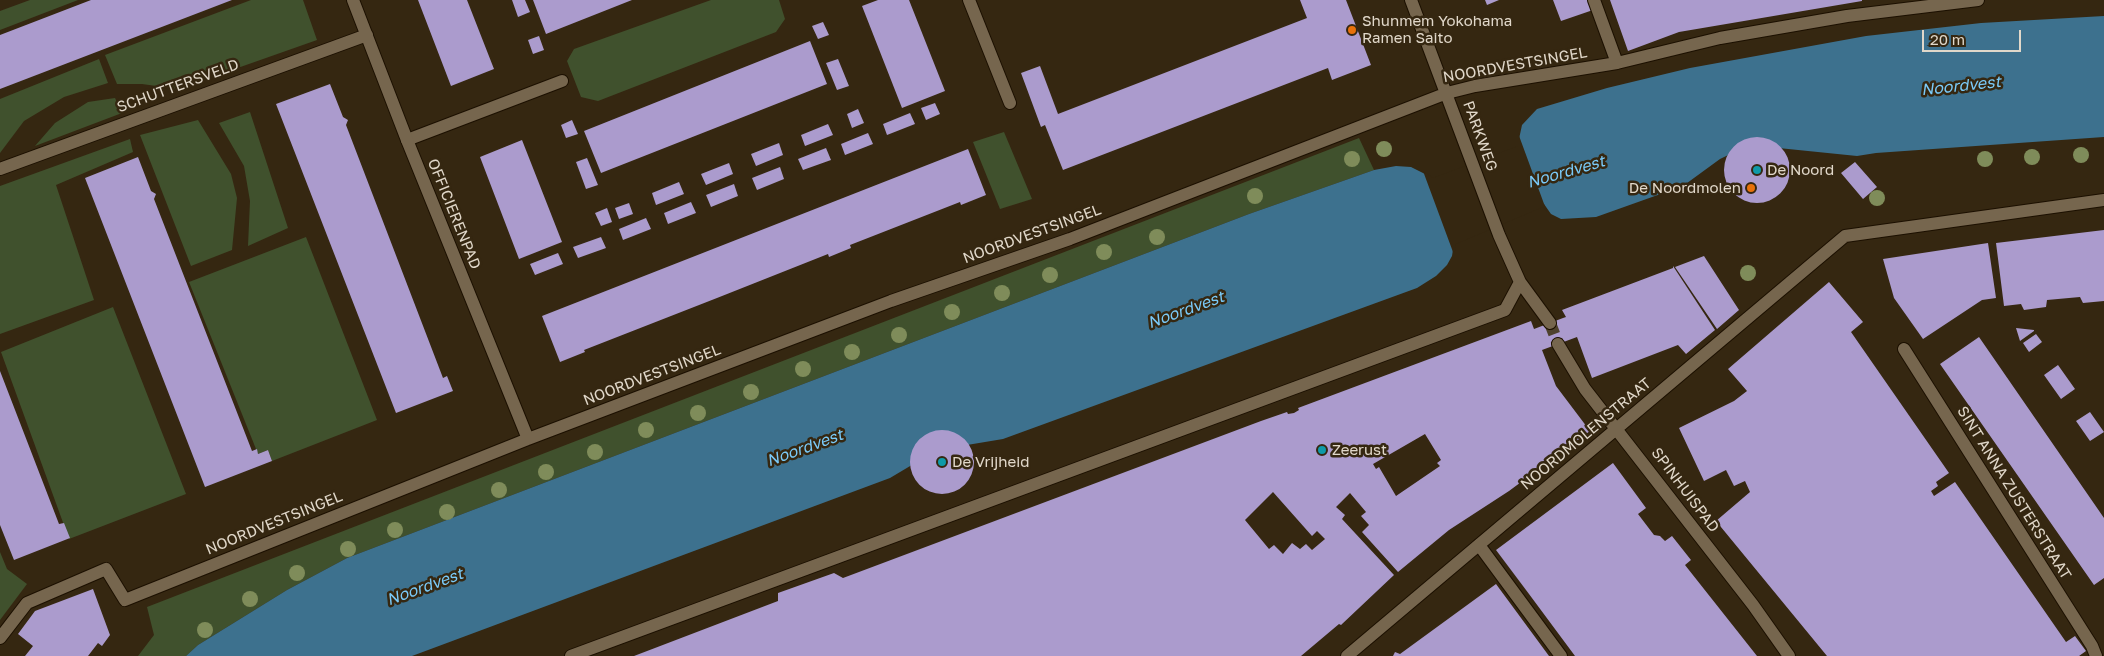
<!DOCTYPE html>
<html>
<head>
<meta charset="utf-8">
<style>
  body { margin:0 }
  #map { position:relative; width:2104px; height:656px; overflow:hidden; background:#352711; font-family:"Golos Text",sans-serif }
  canvas { display:block }
  .scale { position:absolute; left:1922px; top:30px; width:99px; height:22px; box-sizing:border-box; border:2px solid #e1d8ca; border-top:0; padding-left:6px; font-size:15px; line-height:18px; white-space:nowrap; color:#e1d8ca; -webkit-text-stroke:4px #352711; paint-order:stroke }
</style>
</head>
<body>
<div id="map">
<canvas width="2104" height="656"></canvas>
<div class="scale">20 m</div>
</div>
<script>
const c = document.querySelector('canvas').getContext('2d');
c.lineJoin = 'round';
function fill(path, color) { c.fillStyle = color; c.fill(path, 'evenodd'); }
const toPath = rows => new Path2D(rows.map(r => 'M' + r).join(''));
function stroke(path, color, width, dash) { c.strokeStyle = color; c.lineWidth = width; c.lineCap = dash ? 'butt' : 'round'; c.setLineDash(dash || []); c.stroke(path); }
function label(font, color, halo, rows, align = 'center') {
  c.font = font + ' "Golos Text",sans-serif'; c.lineWidth = 5; c.setLineDash([]); c.textBaseline = 'middle'; c.strokeStyle = halo; c.fillStyle = color; for (const [text, x, y, turn = 0] of rows) {
    c.save(); c.translate(x, y); c.rotate((+turn || 0) * Math.PI / 180); c.textAlign = isNaN(turn) ? turn : align; if (halo) c.strokeText(text, 0, 0); c.fillText(text, 0, 0); c.restore();
  }
}
const green = toPath([
  [30,0,78,0,0,30,0,11],
  [251,0,303,0,317,40,178,89,142,84,117,84,105,55],
  [711,0,779,0,785,19,776,32,598,101,581,97,567,61,574,49],
  [99,59,108,83,64,97,24,121,0,153,0,99],
  [115,98,122,113,35,146,55,123,88,102],
  [250,112,288,228,248,246,250,201,244,166,219,123],
  [198,120,231,174,237,198,232,250,191,266,140,135],
  [1004,132,1032,199,1000,209,973,142],
  [1359,138,1374,170,1249,214,347,558,287,590,198,645,186,656,138,656,154,635,147,607],
  [130,139,133,152,56,185,94,300,0,334,0,186],
  [306,237,377,420,272,461,268,450,258,454,189,282],
  [113,307,186,494,69,539,1,352],
  [0,552,7,569,27,584,0,620]
]);
const water = toPath([
  [2104,16,2104,137,1876,153,1857,156,1749,145,1720,159,1683,186,1596,217,1561,219,1551,214,1544,204,1454,243,1452,256,1447,265,1436,276,1417,288,1003,439,937,450,890,478,412,656,186,656,198,645,287,590,347,558,1249,214,1374,170,1396,166,1411,167,1425,174,1432,181,1521,148,1519,139,1522,125,1537,109,1607,88,1690,68,1866,36,1981,23]
]);
const pier = toPath([
  [1518,133,1547,212,1543,207,1456,244,1455,251,1453,252,1423,171,1433,178,1518,146]
]);
const building = toPath([
  [91,0,232,0,0,89,0,35],
  [418,0,467,0,494,69,451,86],
  [512,0,525,0,530,12,518,17],
  [533,0,632,0,546,34],
  [878,0,909,0,945,91,902,108,862,6],
  [1300,0,1346,0,1371,65,1332,80,1328,68,1063,170,1045,125,1041,127,1021,73,1040,66,1058,114,1307,18],
  [1485,0,1499,0,1487,5],
  [1553,0,1589,0,1593,10,1561,21],
  [1610,0,1862,0,1862,1,1679,32,1628,51],
  [823,22,829,35,818,39,812,26],
  [539,36,544,50,533,54,528,40],
  [810,41,827,84,601,173,584,131],
  [838,59,849,86,837,90,826,63],
  [330,84,343,117,348,120,346,125,443,378,447,376,453,391,396,413,276,104],
  [935,103,940,114,926,120,921,108],
  [858,109,864,123,852,128,847,114],
  [910,113,915,124,887,135,883,124],
  [572,120,578,134,566,138,561,125],
  [828,124,833,135,805,146,801,135],
  [868,133,873,144,845,155,841,144],
  '1724 170a33 33 0 1 1 66 0a33 33 0 1 1-66 0Z',
  [522,140,562,242,519,259,480,157],
  [779,143,783,155,756,166,751,154],
  [826,148,831,160,803,170,798,159],
  [968,149,986,195,961,205,960,202,850,245,851,248,829,257,828,254,717,298,584,350,585,352,560,362,542,316],
  [138,157,151,191,156,194,154,199,252,451,257,449,258,454,268,450,272,461,205,487,85,178],
  [587,158,598,185,586,189,576,162],
  [1855,162,1877,187,1863,199,1841,173],
  [729,163,733,174,706,185,701,174],
  [780,167,784,179,757,190,752,178],
  [679,182,684,194,656,205,652,193],
  [734,184,738,196,711,207,706,195],
  [691,202,696,213,668,224,664,213],
  [629,203,633,214,619,219,615,208],
  [607,208,612,222,601,226,595,213],
  [646,218,651,229,623,240,619,229],
  [2104,230,2104,301,2083,303,2080,297,2047,300,2046,307,2024,310,2021,304,2004,306,1996,243],
  [601,237,606,248,578,258,573,247],
  [1988,243,1996,298,1982,300,1923,339,1894,298,1883,259],
  [558,253,563,264,535,275,530,264],
  [1704,256,1739,310,1717,329,1675,267],
  [1673,266,1715,330,1686,354,1678,345,1592,378,1577,337,1542,350,1556,386,1590,431,1509,491,1449,530,1398,572,1362,532,1369,525,1361,516,1366,512,1350,493,1336,507,1345,515,1342,519,1394,575,1341,625,1339,624,1301,656,634,656,778,601,778,593,834,573,843,578,1261,421,1287,412,1288,414,1294,413,1299,410,1298,408,1531,321,1534,329,1563,318,1566,317,1562,310,1673,268],
  [1425,434,1441,460,1437,463,1440,466,1396,496,1379,467,1376,469,1373,464],
  [1273,492,1312,536,1317,531,1325,539,1312,550,1306,544,1300,549,1292,543,1283,554,1274,545,1269,549,1245,520],
  [1829,282,1863,322,1851,332,1949,473,1936,482,1938,486,1931,491,1934,496,1955,482,2066,642,2075,636,2086,651,2079,656,1827,656,1716,521,1750,492,1745,481,1734,486,1726,470,1704,481,1679,428,1734,401,1747,391,1728,369],
  [2016,328,2034,330,2034,331,2020,341],
  [2036,334,2042,342,2029,352,2023,343],
  [1979,337,2104,518,2104,578,2094,585,1940,364],
  [2058,365,2075,389,2061,399,2044,375],
  [0,371,59,524,64,523,70,538,14,560,0,525],
  [2090,412,2104,432,2090,441,2076,421],
  '910 462a32 32 0 1 1 64 0a32 32 0 1 1-64 0Z',
  [1613,463,1646,508,1638,514,1654,535,1660,536,1665,541,1672,536,1691,560,1685,565,1757,656,1575,656,1529,594,1496,550],
  [1496,584,1549,656,1393,656,1395,652,1400,654],
  [93,589,110,635,102,646,98,643,88,656,25,656,33,646,18,634,35,611]
]);
const streetTunnel = toPath([
  [1550,323,1558,344]
]);
const lane = toPath([
  [407,140,562,81],
  [1479,545,1561,656]
]);
const street = toPath([
  [353,0,407,140,528,439],
  [969,0,1010,103],
  [1411,0,1499,235,1520,282,1550,323],
  [1594,0,1617,63],
  [0,169,367,35],
  [1558,344,1585,389,1753,605,1789,656],
  [1904,349,2092,646,2096,656],
  [0,638,27,603,106,569,125,600,528,439,891,301,1070,239,1447,93,1475,86,1617,63,1720,38,1847,16,1978,0],
  [571,656,1505,310,1520,282],
  [1347,656,1845,236,2104,200]
]);
const trees = [
  [1384,149],
  [2081,155],
  [2032,157],
  [1352,159],
  [1985,159],
  [1255,196],
  [1877,198],
  [1157,237],
  [1104,252],
  [1748,273],
  [1050,275],
  [1002,293],
  [952,312],
  [899,335],
  [852,352],
  [803,369],
  [751,392],
  [698,413],
  [646,430],
  [595,452],
  [546,472],
  [499,490],
  [447,512],
  [395,530],
  [348,549],
  [297,573],
  [250,599],
  [205,630]
];
const markers = [
  [1352,30,5,"#e8710a"],
  [1757,170,5,"#0f9aa8"],
  [1751,188,5,"#e8710a"],
  [1322,450,5,"#0f9aa8"],
  [942,462,5,"#0f9aa8"]
];
const poiNames = [
  ["Shunmem Yokohama",1362,21],
  ["Ramen Saito",1362,38],
  ["De Noord",1767,170],
  ["De Noordmolen",1741,188,"right"],
  ["Zeerust",1332,450],
  ["De Vrijheid",952,462]
];
const streetNames = [
  ["NOORDVESTSINGEL",1515,65,-10],
  ["SCHUTTERSVELD",178,86,-20],
  ["PARKWEG",1480,136,70],
  ["OFFICIERENPAD",454,214,68],
  ["NOORDVESTSINGEL",1032,234,-20],
  ["NOORDVESTSINGEL",652,375,-21],
  ["NOORDMOLENSTRAAT",1586,434,-40],
  ["SPINHUISPAD",1685,490,53],
  ["SINT ANNA ZUSTERSTRAAT",2014,493,58],
  ["NOORDVESTSINGEL",274,523,-22]
];
const waterNames = [
  ["Noordvest",1961,86,-6],
  ["Noordvest",1566,172,-16],
  ["Noordvest",1186,310,-20],
  ["Noordvest",805,448,-20],
  ["Noordvest",425,587,-20]
];
fill(green, '#40512d');
fill(water, '#3d718e');
fill(pier, '#352711');
fill(building, '#ab9bcd');
stroke(streetTunnel, '#4f422d', 12, [12, 6]);
stroke(lane, '#1c1000', 14);
stroke(street, '#1c1000', 14);
stroke(lane, '#76664e', 12);
stroke(street, '#76664e', 12);
c.fillStyle = '#7f8c5a';
for (const [x, y] of trees) { c.beginPath(); c.arc(x, y, 8, 0, 2 * Math.PI); c.fill(); }
for (const [x, y, r, color] of markers) { const dot = new Path2D(); dot.arc(x, y, r, 0, 2 * Math.PI); c.fillStyle = color; c.fill(dot); stroke(dot, '#352711', 2); }
label('15px', '#e1d8ca', '#352711', poiNames, 'left');
label('15px', '#e1d8ca', '#352711', streetNames);
label('italic 16px', '#7acaf8', '#352711', waterNames);
</script>
</body>
</html>
